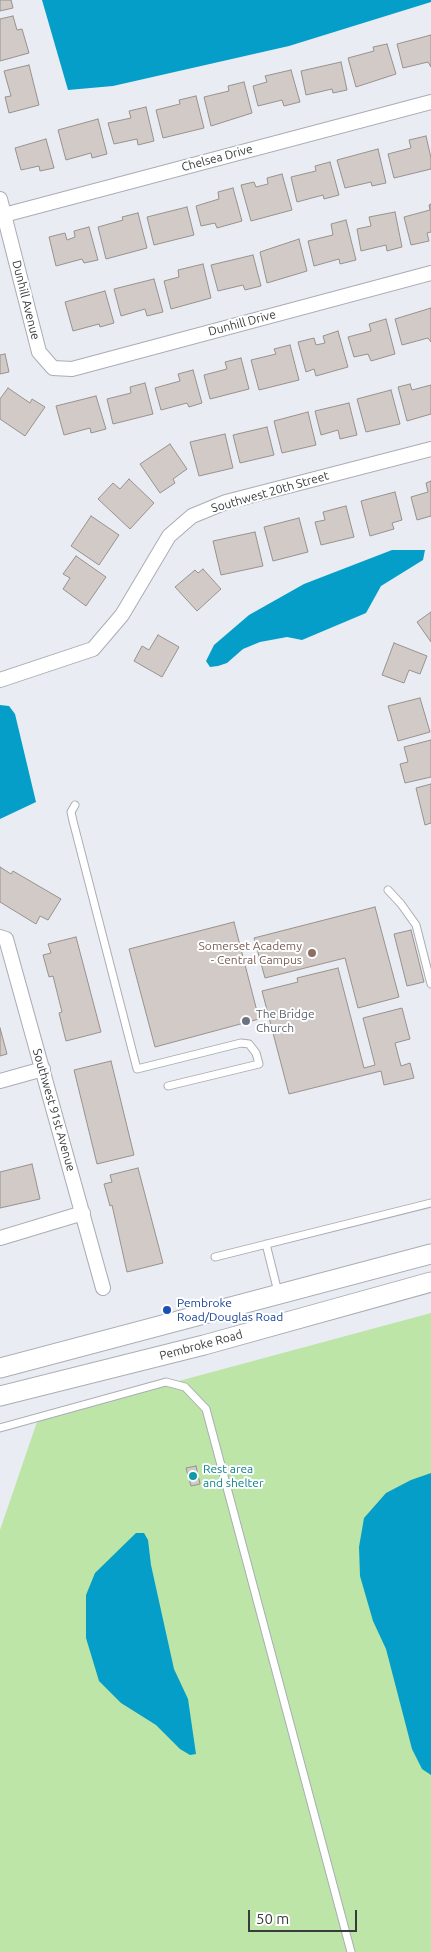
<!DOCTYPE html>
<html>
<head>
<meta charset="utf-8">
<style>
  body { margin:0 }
  #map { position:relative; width:431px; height:1952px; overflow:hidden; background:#e9ecf2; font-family:Ubuntu,sans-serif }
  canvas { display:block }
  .scale { position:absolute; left:248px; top:1910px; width:109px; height:22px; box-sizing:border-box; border:2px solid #393b3d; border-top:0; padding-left:6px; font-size:15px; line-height:18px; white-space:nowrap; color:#393b3d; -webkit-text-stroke:4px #fff; paint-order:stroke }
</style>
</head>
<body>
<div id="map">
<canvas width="431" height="1952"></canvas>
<div class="scale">50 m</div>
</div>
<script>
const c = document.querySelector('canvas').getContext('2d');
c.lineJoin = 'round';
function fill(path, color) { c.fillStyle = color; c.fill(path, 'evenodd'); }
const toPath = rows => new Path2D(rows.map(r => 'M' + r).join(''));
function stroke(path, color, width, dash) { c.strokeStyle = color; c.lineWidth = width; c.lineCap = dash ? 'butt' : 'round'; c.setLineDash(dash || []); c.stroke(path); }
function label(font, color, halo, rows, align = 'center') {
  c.font = font + ' Ubuntu,sans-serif'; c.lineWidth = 4; c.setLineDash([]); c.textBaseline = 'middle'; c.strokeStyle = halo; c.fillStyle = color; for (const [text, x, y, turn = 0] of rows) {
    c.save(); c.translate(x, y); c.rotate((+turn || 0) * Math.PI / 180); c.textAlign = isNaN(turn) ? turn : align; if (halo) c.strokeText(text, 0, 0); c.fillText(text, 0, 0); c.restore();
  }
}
const green = toPath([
  [431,1313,431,1952,0,1952,0,1530,38,1419]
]);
const water = toPath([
  [42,0,431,0,431,2,289,46,113,86,68,90],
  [392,550,425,550,423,560,381,586,366,613,302,640,287,637,260,642,243,649,227,663,218,666,210,667,206,661,214,645,249,615,304,584],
  [0,705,9,706,15,714,36,802,0,819],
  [431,1473,431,1775,422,1769,412,1749,386,1649,373,1621,360,1576,359,1547,364,1518,386,1493,411,1480],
  [136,1533,144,1533,148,1540,151,1565,174,1669,188,1699,196,1754,190,1755,180,1749,156,1725,121,1703,99,1681,86,1638,86,1595,95,1573]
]);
const building = toPath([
  [0,0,11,0,13,8,0,11,0,0],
  [13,16,17,30,22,29,29,53,0,61,0,19,13,16],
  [431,35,431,67,428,62,403,68,397,44,431,35],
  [387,44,396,74,356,87,348,58,374,51,373,47,387,44],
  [341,62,347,90,333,93,332,89,306,95,301,71,341,62],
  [29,65,39,105,9,113,5,97,11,96,4,71,29,65],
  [291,70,300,102,284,106,282,100,258,106,253,86,267,82,265,76,291,70],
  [244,82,252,113,211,126,204,97,229,91,228,86,244,82],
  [196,96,204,128,163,138,156,110,180,104,179,100,196,96],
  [146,107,154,141,138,145,137,139,114,144,108,123,131,118,129,111,146,107],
  [98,119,107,154,92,158,91,153,66,160,58,130,98,119],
  [426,136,431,158,431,169,394,178,388,154,411,148,409,140,426,136],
  [46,139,54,168,40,171,39,166,21,170,15,148,46,139],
  [378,149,386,183,372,186,371,182,345,188,337,160,378,149],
  [330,162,339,195,324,199,323,195,297,202,291,177,316,171,315,166,330,162],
  [282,174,292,210,251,221,241,185,254,182,256,187,268,184,267,178,282,174],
  [233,188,242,221,217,228,215,223,201,226,196,206,219,199,218,192,233,188],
  [431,204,431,232,427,233,429,241,411,245,404,217,430,210,429,205,431,204],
  [187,207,194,235,154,245,147,217,187,207],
  [395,212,402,247,387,251,386,245,361,251,357,229,371,226,369,217,395,212],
  [138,213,147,248,106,259,98,227,123,220,122,217,138,213],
  [346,220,356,260,340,264,339,259,314,266,308,241,333,235,331,224,346,220],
  [89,227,98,260,84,263,82,259,56,266,49,237,65,233,67,240,75,237,74,231,89,227],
  [299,239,307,271,267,283,260,252,299,239],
  [253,255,261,286,245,290,243,285,218,291,211,265,253,255],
  [203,264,211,298,171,309,164,281,179,277,178,270,203,264],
  [154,279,163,312,147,316,145,309,121,316,114,289,154,279],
  [105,291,114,323,100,327,99,324,73,331,65,302,105,291],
  [431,308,431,342,428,338,402,345,395,319,431,308],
  [386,319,395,354,371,361,368,354,354,357,348,337,371,331,369,324,386,319],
  [338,331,348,367,316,376,314,369,306,372,298,342,314,338,316,345,325,343,323,336,338,331],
  [290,345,299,380,259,390,251,360,276,354,274,349,290,345],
  [5,354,9,372,0,374,0,355,5,354],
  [241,358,249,389,210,399,204,375,227,369,225,362,241,358],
  [193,370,202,403,189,407,187,403,161,410,155,388,180,381,178,374,193,370],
  [145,383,153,414,113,424,107,399,131,393,130,387,145,383],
  [410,384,412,390,431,385,431,414,407,421,398,387,410,384],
  [8,388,30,403,32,399,45,407,25,436,0,419,0,399,8,388],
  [391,390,400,424,366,432,357,399,391,390],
  [96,396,106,429,91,433,90,428,64,435,56,406,96,396],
  [349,403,357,435,340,439,338,430,321,435,315,411,349,403],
  [308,412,316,445,282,453,274,421,308,412],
  [267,427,274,455,240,463,233,435,267,427],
  [225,434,233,468,199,476,190,442,225,434],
  [170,444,187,469,173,479,175,483,160,493,140,464,170,444],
  [129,479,154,503,130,529,98,499,113,483,120,489,129,479],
  [431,481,431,516,417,520,411,497,428,492,426,483,431,481],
  [395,492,402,520,392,523,394,529,370,536,361,501,395,492],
  [346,506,354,537,321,545,315,522,325,520,323,512,346,506],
  [91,516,119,535,99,565,71,546,91,516],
  [299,518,308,552,273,561,264,527,299,518],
  [255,532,263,566,221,575,213,541,255,532],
  [76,556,106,577,86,606,63,589,70,578,63,574,76,556],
  [203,569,221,589,197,611,175,587,195,570,198,573,203,569],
  [431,612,431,642,417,622,431,612],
  [158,635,179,647,162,677,134,661,142,646,149,650,158,635],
  [394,643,427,656,420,674,409,670,404,683,382,675,394,643],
  [420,698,430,732,398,741,388,706,420,698],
  [431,740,431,777,405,783,400,764,408,762,404,747,431,740],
  [431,784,431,823,425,825,416,788,431,784],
  [0,867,11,874,13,871,61,899,48,920,40,916,36,924,0,902,0,867],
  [375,907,399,997,358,1008,345,958,265,978,254,938,375,907],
  [234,922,259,1019,155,1047,129,949,234,922],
  [411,930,424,982,407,986,394,934,411,930],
  [76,937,101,1032,66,1041,59,1013,62,1012,53,976,49,977,43,955,51,953,48,944,76,937],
  [338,968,364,1068,375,1065,363,1018,402,1008,410,1039,395,1043,401,1066,410,1063,414,1078,384,1085,381,1071,289,1094,262,991,298,982,297,978,338,968],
  [0,1028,7,1054,0,1056,0,1028],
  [111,1061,134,1155,97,1164,74,1070,111,1061],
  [32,1164,40,1199,0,1208,0,1172,32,1164],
  [138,1168,163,1263,127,1272,112,1205,110,1206,104,1184,112,1182,110,1175,138,1168],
  [196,1466,200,1484,191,1486,186,1468,196,1466]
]);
const service = toPath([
  [75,805,71,812,73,821,137,1069,241,1043,249,1044,256,1053,259,1064,168,1086],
  [388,890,401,904,416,925,431,984],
  [266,1244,278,1292],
  [215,1257,431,1203],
  [0,1428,166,1382,185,1387,206,1409,351,1952]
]);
const minor = toPath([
  [0,199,39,352,53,368,72,369,431,273],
  [4,215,431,102],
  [0,680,93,649,122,615,169,536,192,516,226,502,431,449],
  [0,937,6,939,103,1288],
  [0,1081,43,1069],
  [0,1238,83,1213]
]);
const secondary = toPath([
  [0,1368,431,1254],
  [0,1396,204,1345,431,1282]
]);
const markers = [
  [312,953,5,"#8d6e63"],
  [246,1021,5,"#6b7280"],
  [167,1310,5,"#1a4fb4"],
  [193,1476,5,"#0f9aa8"]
];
const streetNames = [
  ["Chelsea Drive",217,158,-15],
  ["Dunhill Avenue",26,300,76],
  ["Dunhill Drive",242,323,-15],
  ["Southwest 20th Street",270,492,-16],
  ["Southwest 91st Avenue",54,1110,74],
  ["Pembroke Road",201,1345,-15]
];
const educationNames = [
  ["Somerset Academy",302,946],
  ["- Central Campus",302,960]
];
const worshipNames = [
  ["The Bridge",256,1014],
  ["Church",256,1028]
];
const transitNames = [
  ["Pembroke",177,1303],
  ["Road/Douglas Road",177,1317]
];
const cultureNames = [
  ["Rest area",203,1469],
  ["and shelter",203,1483]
];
fill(green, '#bde5a7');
fill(water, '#049ec8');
fill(building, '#d1cac6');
stroke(building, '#98928e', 1);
stroke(service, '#aaadb3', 9);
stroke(minor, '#aaadb3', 16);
stroke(secondary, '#aaadb3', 21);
stroke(service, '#fff', 7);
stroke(minor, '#fff', 14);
stroke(secondary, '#fff', 19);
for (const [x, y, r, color] of markers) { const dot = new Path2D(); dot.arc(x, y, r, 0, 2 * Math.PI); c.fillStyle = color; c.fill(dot); stroke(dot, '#fff', 2); }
label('12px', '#393b3d', '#fff', streetNames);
label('12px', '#785e54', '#fff', educationNames, 'right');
label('12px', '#5b616d', '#fff', worshipNames, 'left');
label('12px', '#164399', '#fff', transitNames, 'left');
label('12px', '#0d838f', '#fff', cultureNames, 'left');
</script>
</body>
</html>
